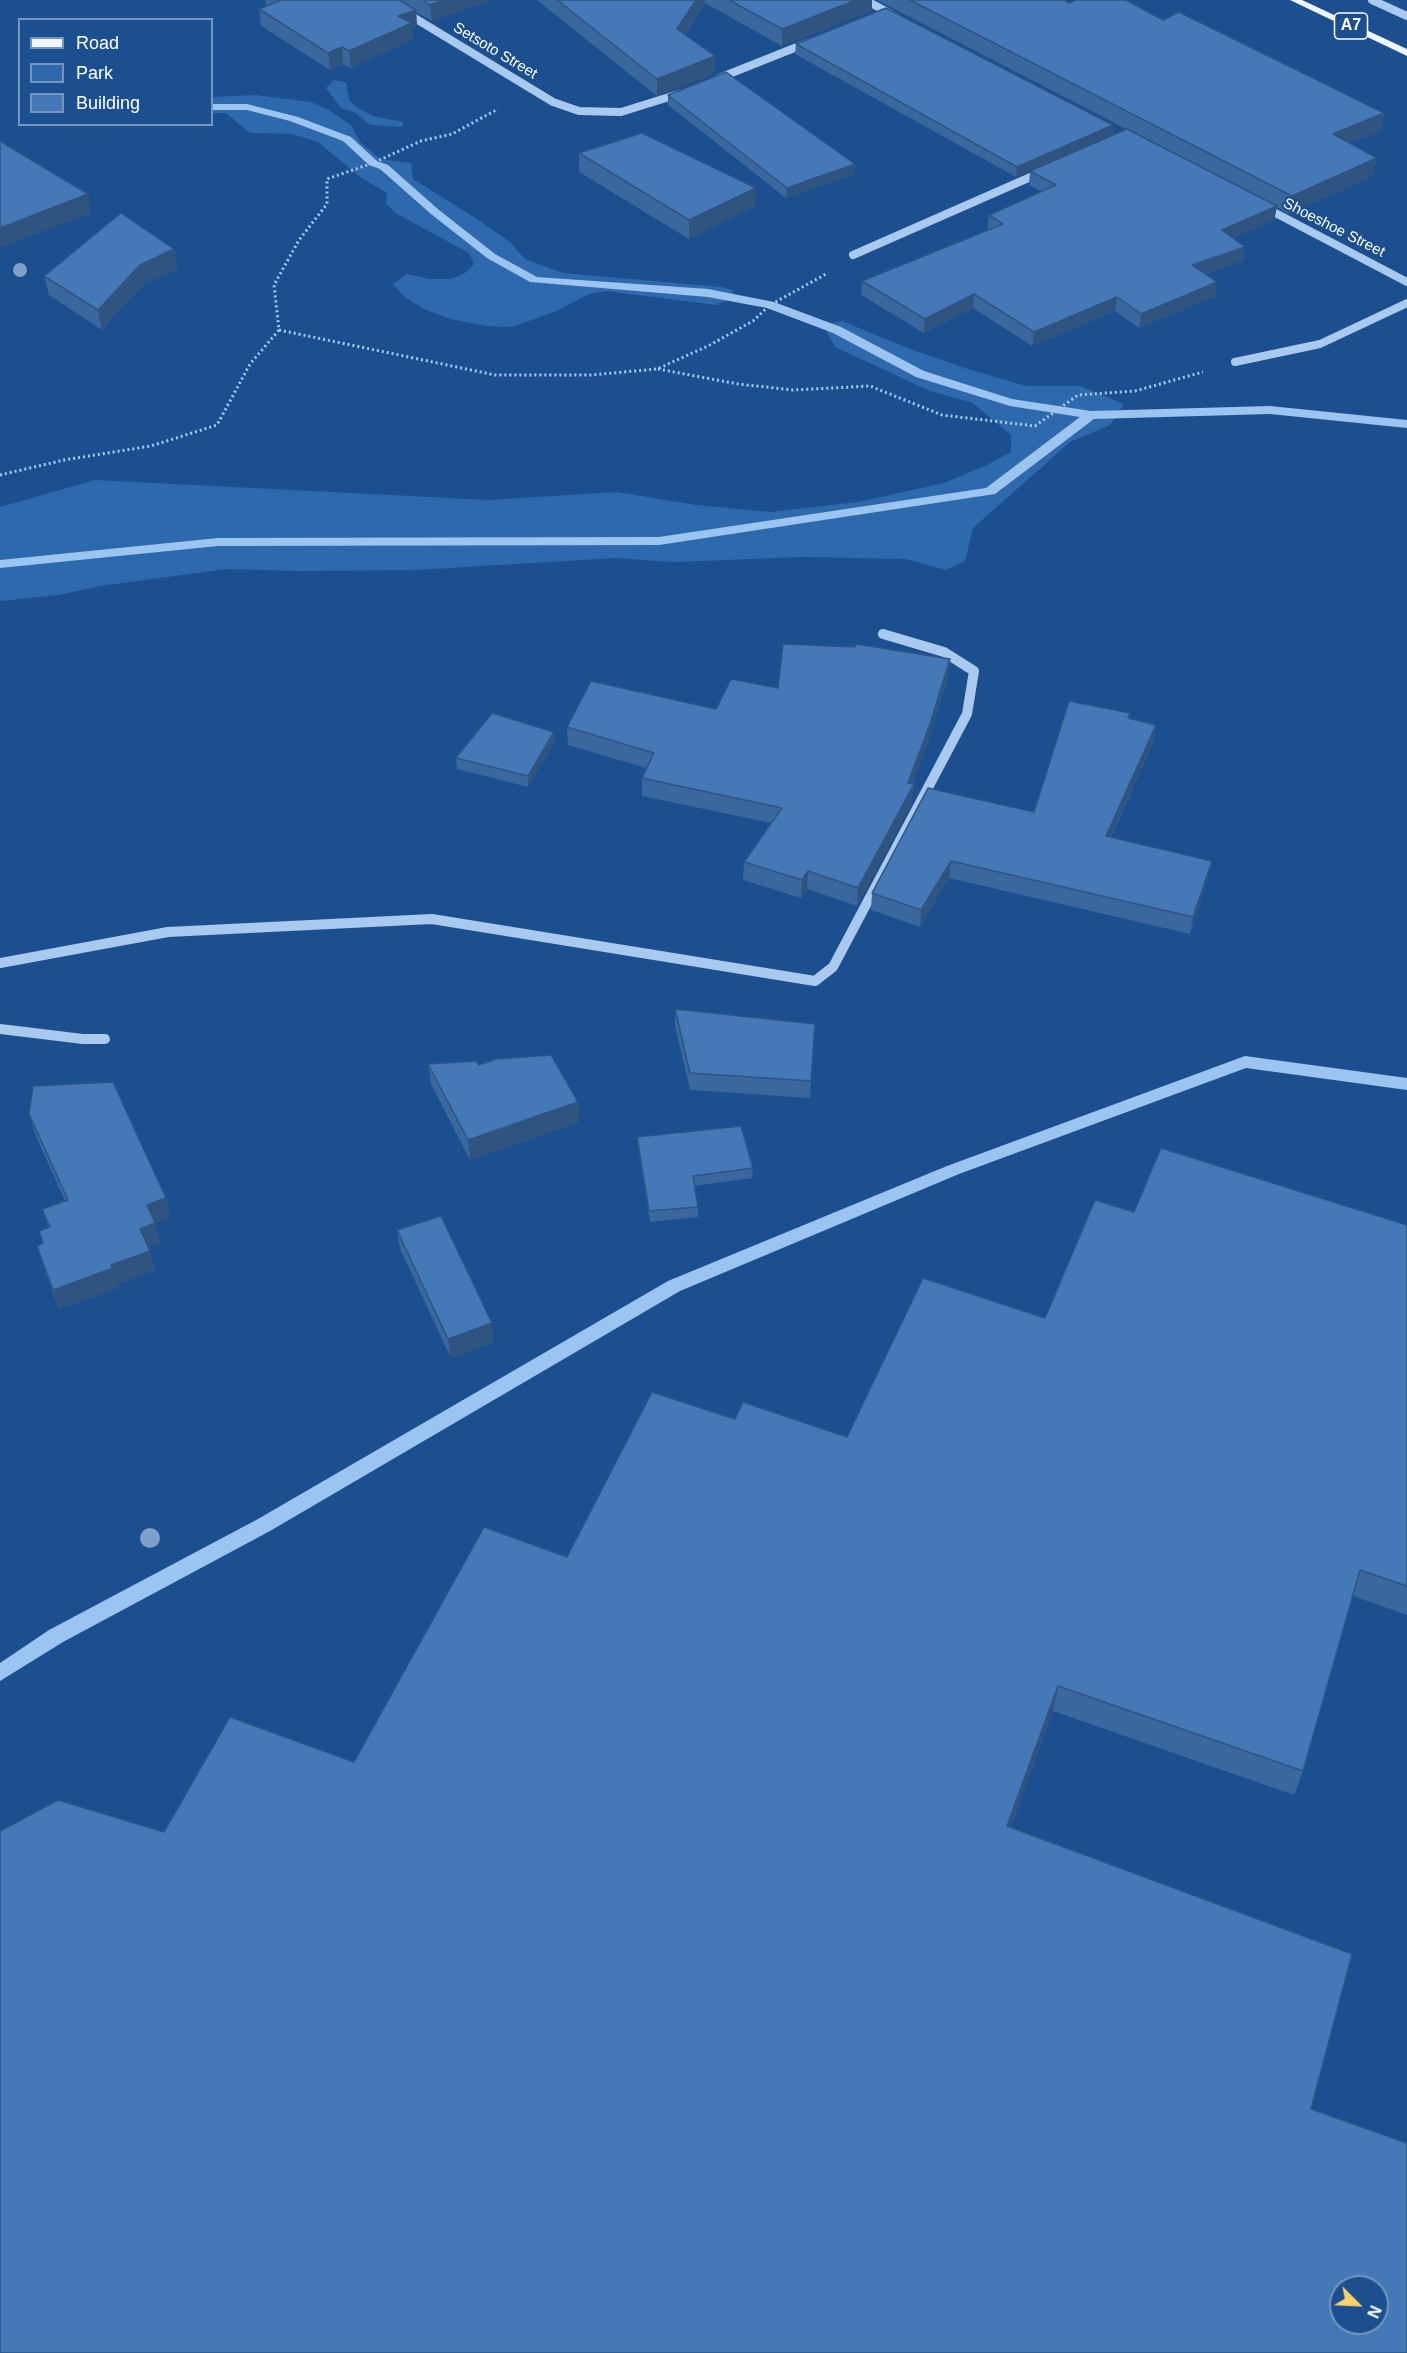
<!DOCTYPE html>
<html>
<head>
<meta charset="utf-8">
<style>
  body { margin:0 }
  #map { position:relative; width:1407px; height:2353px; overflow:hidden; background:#1b4f8f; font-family:Helvetica,sans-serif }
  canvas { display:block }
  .legend { position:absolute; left:18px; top:18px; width:195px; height:108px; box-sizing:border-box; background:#1b4f8f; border:2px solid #7695bc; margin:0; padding:8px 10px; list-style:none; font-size:18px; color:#fff }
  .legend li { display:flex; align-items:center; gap:12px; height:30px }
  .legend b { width:30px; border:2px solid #7695bc }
  .north { position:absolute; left:1329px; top:2275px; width:60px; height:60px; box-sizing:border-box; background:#1b4f8f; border:2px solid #7695bc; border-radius:50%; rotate:114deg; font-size:16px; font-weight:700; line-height:24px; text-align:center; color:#fff }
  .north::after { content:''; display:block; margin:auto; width:21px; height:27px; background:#ffd166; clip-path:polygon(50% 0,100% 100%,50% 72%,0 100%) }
</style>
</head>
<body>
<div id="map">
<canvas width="1407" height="2353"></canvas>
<ul class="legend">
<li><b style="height:8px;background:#f0f6ff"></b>Road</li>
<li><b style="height:16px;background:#2e69ad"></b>Park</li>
<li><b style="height:16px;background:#4478b7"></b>Building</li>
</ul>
<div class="north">N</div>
</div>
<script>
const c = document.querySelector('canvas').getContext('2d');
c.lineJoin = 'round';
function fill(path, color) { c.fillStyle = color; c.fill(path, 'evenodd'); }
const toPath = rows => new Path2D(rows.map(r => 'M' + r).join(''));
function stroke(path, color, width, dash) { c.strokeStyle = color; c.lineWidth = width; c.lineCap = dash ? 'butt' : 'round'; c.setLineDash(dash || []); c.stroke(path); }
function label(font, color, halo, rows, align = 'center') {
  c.font = font + ' Helvetica,sans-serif'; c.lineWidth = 4.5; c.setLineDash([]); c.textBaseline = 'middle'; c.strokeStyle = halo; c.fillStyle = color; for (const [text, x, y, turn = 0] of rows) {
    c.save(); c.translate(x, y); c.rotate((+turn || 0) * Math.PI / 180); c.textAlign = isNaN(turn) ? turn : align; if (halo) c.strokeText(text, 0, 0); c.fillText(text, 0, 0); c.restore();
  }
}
const green = toPath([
  [334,80,346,82,349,100,358,108,373,116,403,122,403,127,370,125,356,113,341,108,326,88],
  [256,95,311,102,329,110,351,125,360,142,380,159,411,163,413,179,474,217,510,242,525,259,563,273,721,287,733,290,734,298,716,305,605,291,589,294,557,311,512,327,486,326,450,319,424,309,406,298,393,284,407,274,430,279,451,279,465,273,474,264,469,253,395,213,386,203,387,193,360,177,318,142,292,134,250,133,226,113,212,113,212,97],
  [842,321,910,349,968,369,1026,386,1080,386,1124,404,1110,425,1070,442,973,528,965,561,946,570,905,559,803,557,674,562,614,558,417,570,298,571,227,569,100,586,59,595,0,601,0,507,95,480,489,500,617,492,696,505,770,512,858,502,944,483,987,465,1011,452,1011,435,973,403,930,391,835,347,823,325]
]);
const stream = toPath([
  [212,104,247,104,298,117,351,137,377,161,388,165,439,210,495,254,537,277,708,289,774,302,841,327,924,371,1012,399,1091,411,1270,406,1407,420,1407,428,1270,414,1094,419,995,494,659,545,218,546,0,568,0,560,218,538,659,537,986,488,1080,417,1010,406,916,377,833,333,767,308,708,297,530,282,487,258,431,214,380,169,369,165,343,141,290,121,247,110,212,110,212,104],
  [1245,1056,1407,1078,1407,1090,1246,1068,959,1174,680,1291,270,1531,63,1642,0,1681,0,1663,49,1630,258,1519,668,1281,947,1166,1245,1056]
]);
const path = toPath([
  [279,330,495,375,591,375,657,369,708,346,753,321,770,305,826,274],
  [658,369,738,384,793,390,870,386,942,415,1035,426,1078,395,1135,391,1203,372],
  [0,475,64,460,151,446,217,425,250,364,279,330,274,285,299,240,327,204,327,179,373,163,421,141,452,134,498,109]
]);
const minorFar1 = toPath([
  [385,0,553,102,579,111,621,112,682,93],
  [865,0,893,15],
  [1372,0,1407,16],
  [719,78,807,43],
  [1264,207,1407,282],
  [853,255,1042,172],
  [1235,362,1320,344,1407,303]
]);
const minor = toPath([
  [0,963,168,932,432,919,815,981,833,967,967,714,974,671,944,652,883,634],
  [0,1029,83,1039,105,1039]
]);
const major = toPath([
  [1290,0,1302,0,1407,49,1407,56,1290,0]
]);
const trees = [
  [20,270,7],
  [150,1538,10]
];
const wall = toPath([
  [265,0,492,0,432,21,416,12,417,26,412,28,413,39,351,68,343,64,330,70,261,26,259,9,266,6],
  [537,0,872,0,872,10,782,46,705,3,685,35,715,73,657,96],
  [877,0,1064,0,1069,3,1163,20,1384,113,1381,131,1349,143,1377,158,1373,176,1288,214,1277,207,1274,220,1233,238,1245,247,1243,261,1205,274,1215,296,1139,328,1115,311,1032,346,973,308,924,333,861,295,862,281,988,230,987,229,989,215,1042,192,1029,185,1030,171,1126,129],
  [796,44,1113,125,1112,135,1016,177,795,54],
  [668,95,855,164,854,174,786,198,668,105],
  [579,153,755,206,689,239,579,172],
  [174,249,177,269,144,284,102,330,49,295,44,276],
  [948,677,928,742,912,784,912,802,857,906,807,889,801,898,743,880,744,862,771,823,642,796,642,778,646,768,568,745,567,727,716,709,778,688],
  [1130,713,1129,718,1156,725,1153,743,1111,837,1208,878,1190,934,949,878,920,927,871,910,872,893,1034,812],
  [555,742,528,787,457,769,456,758],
  [675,1009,814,1041,810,1098,690,1090,675,1026],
  [428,1064,479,1065,579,1122,470,1160,431,1084],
  [29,1114,166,1198,170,1218,155,1223,160,1243,148,1247,155,1270,117,1284,118,1288,59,1309,43,1265,37,1246,43,1243,39,1231,48,1227,42,1209,65,1201,35,1134],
  [637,1137,753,1168,752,1178,694,1186,698,1207,698,1217,650,1222,638,1148],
  [1134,1212,1407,1225,1407,1615,1353,1596,1303,1771,1294,1795,1053,1711,1011,1827,1311,2109,164,1832,354,1762,567,1557,735,1419,847,1437,1045,1318],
  [397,1230,494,1342,451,1358,400,1249]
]);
const shadedWall = toPath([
  [444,0,492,0,432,21,430,5],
  [696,0,705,0,705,3,677,46,677,29],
  [856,0,872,0,872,10,782,46,782,29],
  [416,10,417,26,412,28,413,39,351,68,349,51,398,16],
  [342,47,343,64,330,70,328,53],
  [715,56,715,73,657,96,657,79],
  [1384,113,1381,131,1329,151,1333,134],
  [1113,125,1112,135,1016,177,1017,167],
  [1377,158,1373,176,1288,214,1292,196],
  [855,164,854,174,786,198,787,188],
  [756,188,755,206,689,239,689,220],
  [88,194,91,213,0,248,0,228],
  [1277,206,1274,220,1220,244,1222,230],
  [1245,247,1243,261,1190,279,1192,265],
  [174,249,177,269,144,284,102,330,98,310,140,265],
  [1217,282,1215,296,1139,328,1141,314],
  [974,294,973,308,924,333,925,319],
  [1117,297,1115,311,1032,346,1034,332],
  [950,659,948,677,928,742,909,794,914,784,912,802,857,906,858,888,908,783],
  [1156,725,1153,743,1103,853,1106,836],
  [554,732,555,742,528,787,528,776],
  [951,861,949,878,920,927,921,910],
  [1212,861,1208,878,1190,934,1193,917],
  [808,871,807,889,801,898,802,880],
  [578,1102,579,1122,470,1160,468,1140],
  [166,1198,170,1218,152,1224,147,1205],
  [155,1223,160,1243,145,1248,140,1229],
  [150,1251,155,1270,117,1284,118,1288,59,1309,53,1290,111,1265],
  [492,1323,494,1342,451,1358,448,1339],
  [1058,1686,1053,1711,1003,1849,1007,1826]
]);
const building = toPath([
  [278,0,399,0,416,10,398,16,412,23,349,51,342,47,328,53,259,9,279,1,278,0],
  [423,0,444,0,430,5,423,0],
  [557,0,696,0,677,29,715,56,657,79,557,0],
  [729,0,856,0,782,29,729,0],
  [910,0,1064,0,1069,3,1076,0,1126,0,1163,20,1179,12,1384,113,1333,134,1377,158,1292,196,910,0],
  [886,8,1113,125,1017,167,796,44,886,8],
  [726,72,855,164,787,188,668,95,726,72],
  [1127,129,1277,206,1222,230,1245,247,1192,265,1217,282,1141,314,1117,297,1034,332,974,294,925,319,862,281,1003,224,989,215,1056,185,1030,171,1127,129],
  [642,133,756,188,689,220,579,153,642,133],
  [0,141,88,194,0,228,0,141],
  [121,213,174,249,140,265,98,310,44,276,121,213],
  [783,644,855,647,856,644,950,659,930,724,908,783,914,784,858,888,808,871,802,880,744,862,782,808,642,778,654,753,567,727,591,681,716,709,731,679,778,688,783,644],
  [1069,701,1130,713,1128,718,1156,725,1106,836,1212,861,1193,917,951,861,921,910,872,893,928,788,1034,812,1069,701],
  [492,713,554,732,528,776,456,758,492,713],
  [675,1009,815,1024,811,1081,690,1073,675,1009],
  [551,1055,578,1102,468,1140,428,1064,476,1061,479,1065,496,1059,551,1055],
  [113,1082,166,1198,147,1205,155,1223,140,1229,150,1251,111,1265,113,1268,53,1290,37,1246,43,1243,39,1231,50,1227,42,1209,68,1200,29,1114,33,1086,113,1082],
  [741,1126,753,1168,693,1176,698,1207,649,1211,637,1137,741,1126],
  [1161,1148,1407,1225,1407,1586,1360,1570,1303,1771,1058,1686,1007,1826,1352,1954,1311,2109,1407,2143,1407,2353,0,2353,0,1831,58,1800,164,1832,230,1717,354,1762,484,1527,567,1557,652,1392,735,1419,743,1402,847,1437,923,1278,1045,1318,1095,1200,1134,1212,1161,1148],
  [1341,2287,1377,2287,1377,2323,1341,2323,1341,2287],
  [441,1216,492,1323,448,1339,397,1230,441,1216]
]);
const farStreetnames = [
  ["Setsoto Street",495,51,31],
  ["Shoeshoe Street",1334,228,27]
];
const shields = [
  [1351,26,33]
];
const shieldNames = [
  ["A7",1351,26]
];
fill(green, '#2e69ad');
fill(stream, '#9cc4f0');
stroke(path, '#a9c9ee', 3, [2, 3]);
stroke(minorFar1, '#a9c9ee', 8);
stroke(minor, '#a9c9ee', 10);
fill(major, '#f0f6ff');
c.fillStyle = '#7ea0ca';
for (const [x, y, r] of trees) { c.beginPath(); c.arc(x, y, r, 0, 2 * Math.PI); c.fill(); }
fill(wall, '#3a679d');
fill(shadedWall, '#305480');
fill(building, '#4478b7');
stroke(building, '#305480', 1.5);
label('15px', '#fff', '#1b4f8f', farStreetnames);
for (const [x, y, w] of shields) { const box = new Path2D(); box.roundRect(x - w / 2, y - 13, w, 26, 4.5); c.fillStyle = '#1b4f8f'; c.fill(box); stroke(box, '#fff', 1.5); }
label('bold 16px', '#fff', null, shieldNames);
</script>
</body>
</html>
